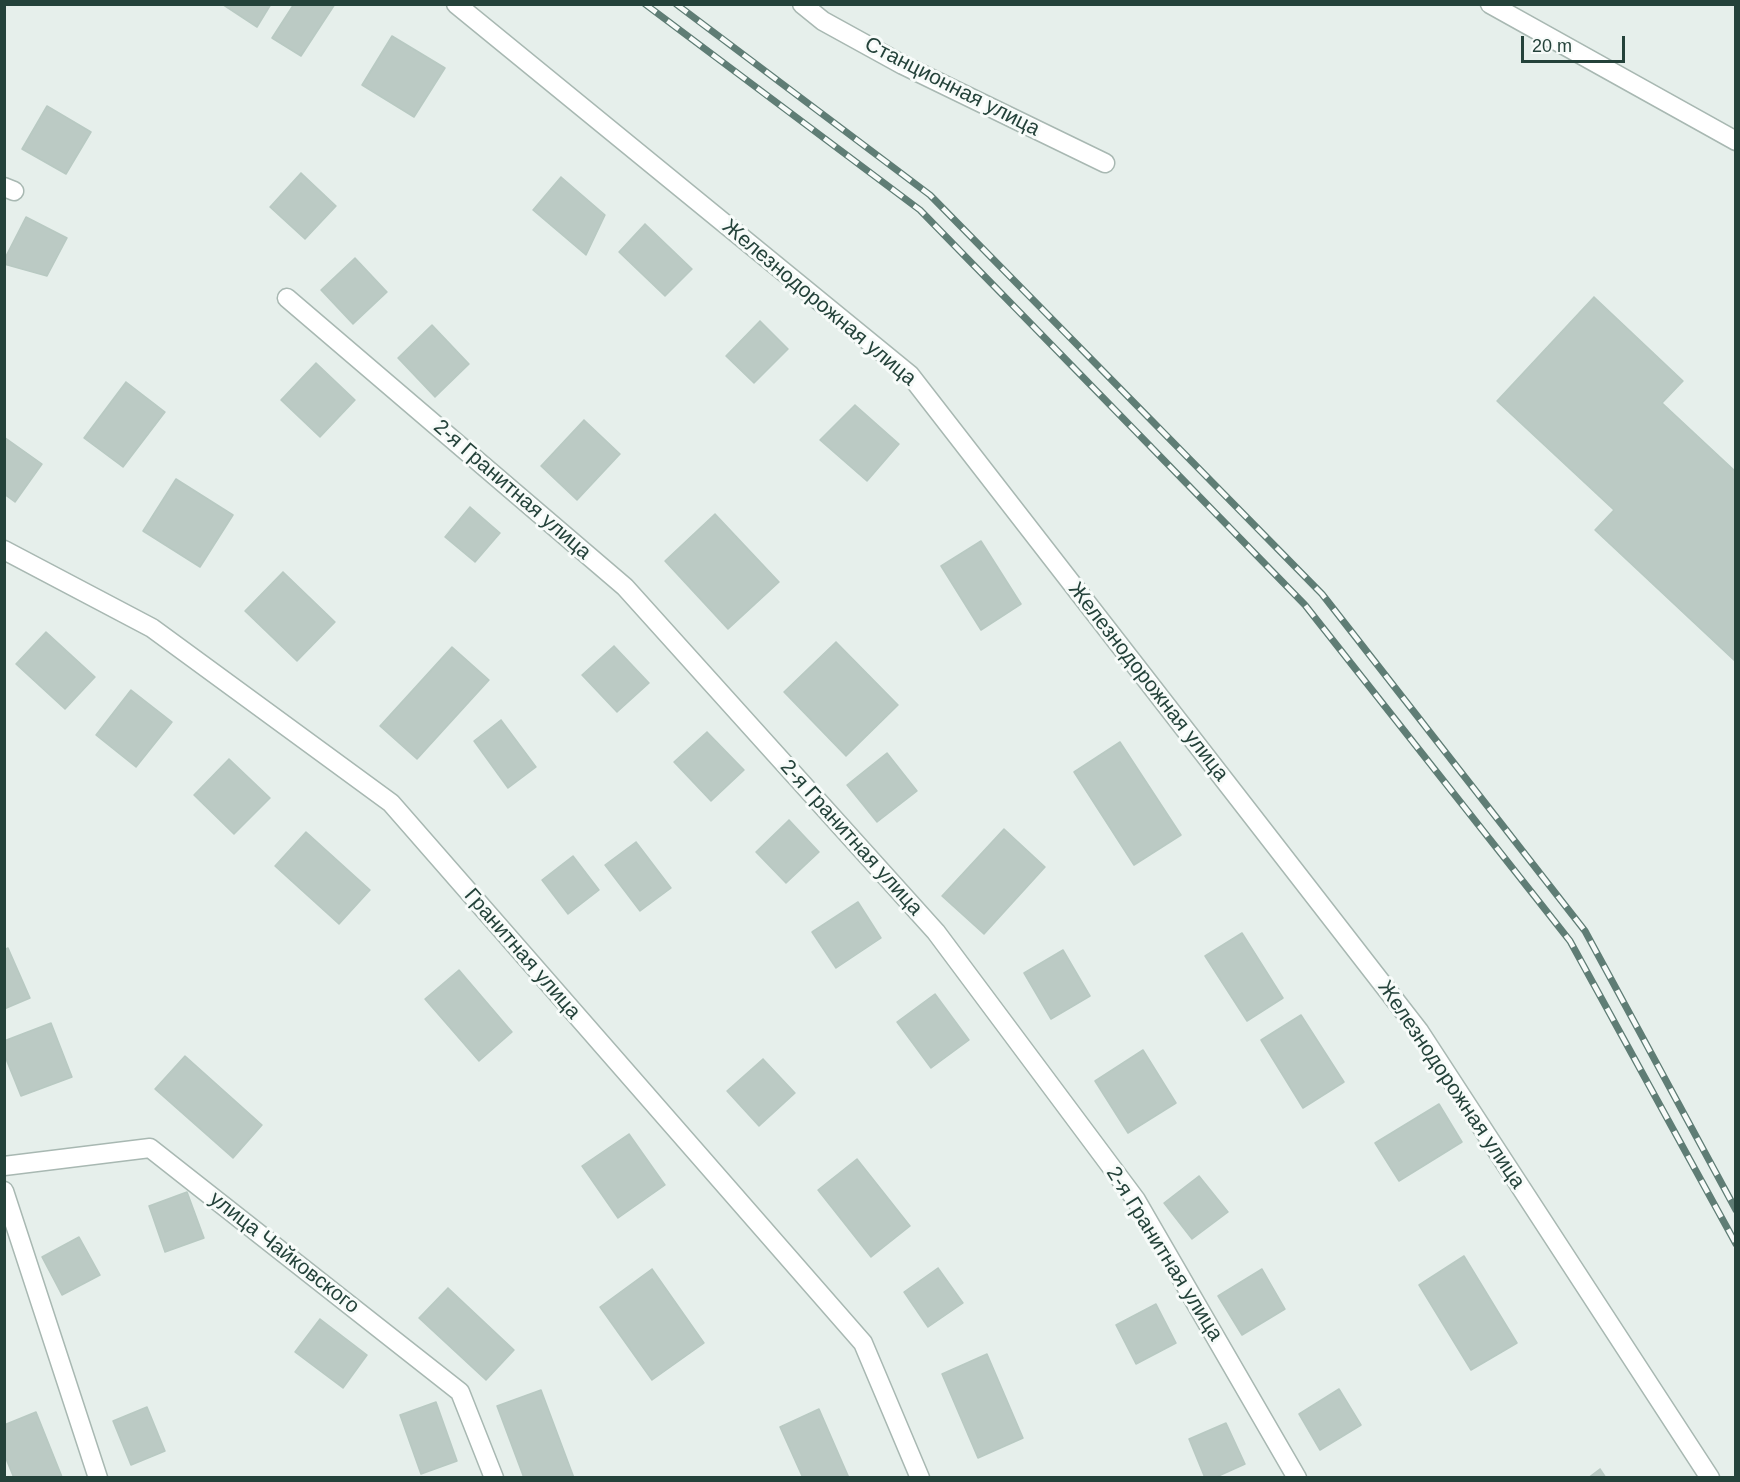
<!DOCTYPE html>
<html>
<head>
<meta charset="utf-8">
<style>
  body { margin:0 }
  #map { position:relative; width:1740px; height:1482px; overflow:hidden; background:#e6efeb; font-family:Helvetica,sans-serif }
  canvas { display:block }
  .frame { position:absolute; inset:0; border:6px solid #24423a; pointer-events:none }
  .scale { position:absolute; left:1521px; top:36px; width:104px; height:27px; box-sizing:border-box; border:3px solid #24423a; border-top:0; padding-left:8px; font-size:18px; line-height:21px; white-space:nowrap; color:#24423a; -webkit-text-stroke:4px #f7fbf9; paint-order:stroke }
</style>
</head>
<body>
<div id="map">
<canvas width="1740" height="1482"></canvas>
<div class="frame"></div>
<div class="scale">20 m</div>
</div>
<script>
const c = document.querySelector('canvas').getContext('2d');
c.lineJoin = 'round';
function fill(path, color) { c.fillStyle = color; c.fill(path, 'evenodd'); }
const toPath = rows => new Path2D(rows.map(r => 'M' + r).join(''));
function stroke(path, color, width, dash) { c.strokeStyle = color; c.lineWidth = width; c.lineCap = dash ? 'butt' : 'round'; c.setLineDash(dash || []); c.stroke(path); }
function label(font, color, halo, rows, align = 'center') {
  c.font = font + ' Helvetica,sans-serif'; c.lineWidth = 6; c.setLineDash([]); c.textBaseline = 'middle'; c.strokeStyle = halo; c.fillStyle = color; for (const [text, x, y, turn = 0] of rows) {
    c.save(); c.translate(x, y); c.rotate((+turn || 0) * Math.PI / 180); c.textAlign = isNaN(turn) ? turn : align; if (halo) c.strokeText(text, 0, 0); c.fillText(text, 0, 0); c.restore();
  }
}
const building = toPath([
  [222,4,271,4,257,27,222,4],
  [294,4,335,4,301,56,272,38,294,4],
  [392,36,445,68,414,117,362,85,392,36],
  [47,106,91,132,66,174,22,149,47,106],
  [301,173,336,206,305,239,270,207,301,173],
  [561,177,605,215,586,255,533,210,561,177],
  [26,217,67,238,47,276,4,264,4,260,26,217],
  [645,224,692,269,665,296,619,252,645,224],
  [355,258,387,292,353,324,321,290,355,258],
  [1594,297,1683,381,1662,403,1736,472,1736,662,1595,530,1614,510,1497,401,1594,297],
  [760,321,788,349,754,383,726,356,760,321],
  [432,325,469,364,435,397,398,358,432,325],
  [316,363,355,400,320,437,281,400,316,363],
  [126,382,165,412,123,467,84,438,126,382],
  [855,405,899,444,867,481,820,440,855,405],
  [584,420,620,454,577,500,541,466,584,420],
  [4,437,42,464,15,502,4,494,4,437],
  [176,479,233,515,200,567,143,531,176,479],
  [470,507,500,533,475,562,445,537,470,507],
  [715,514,779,582,728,629,665,561,715,514],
  [981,541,1021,604,981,630,941,566,981,541],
  [283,572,335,622,297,661,245,611,283,572],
  [46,632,95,677,65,709,16,664,46,632],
  [836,642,898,705,846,756,784,692,836,642],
  [614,646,649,683,617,712,582,675,614,646],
  [452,647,489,680,417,759,380,726,452,647],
  [131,690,172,722,136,767,96,735,131,690],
  [501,720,536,767,508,788,474,741,501,720],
  [707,732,744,770,711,801,674,762,707,732],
  [1120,742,1181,835,1134,865,1074,772,1120,742],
  [887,753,917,791,877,822,847,785,887,753],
  [229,759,270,798,234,834,194,795,229,759],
  [789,820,819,852,786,883,756,852,789,820],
  [1004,829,1045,867,984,934,942,896,1004,829],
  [306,832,370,890,339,924,275,866,306,832],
  [636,842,671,888,640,911,605,865,636,842],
  [573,856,599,890,568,914,542,880,573,856],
  [858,902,881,938,836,968,812,932,858,902],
  [1242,933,1283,998,1247,1021,1205,956,1242,933],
  [8,948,30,998,4,1009,4,950,8,948],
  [1063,950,1090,996,1051,1019,1024,973,1063,950],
  [459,970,512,1032,479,1061,425,999,459,970],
  [935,994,969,1040,931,1068,897,1022,935,994],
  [1301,1015,1344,1082,1303,1108,1261,1040,1301,1015],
  [51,1023,72,1077,21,1096,4,1054,4,1041,51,1023],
  [1143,1050,1176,1103,1128,1133,1095,1081,1143,1050],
  [185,1056,262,1125,233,1158,155,1089,185,1056],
  [763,1059,795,1093,759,1126,727,1091,763,1059],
  [1439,1104,1462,1142,1399,1181,1375,1143,1439,1104],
  [629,1134,665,1185,618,1218,582,1166,629,1134],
  [857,1159,910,1226,871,1257,818,1190,857,1159],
  [1199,1176,1228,1212,1192,1239,1164,1203,1199,1176],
  [187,1192,204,1238,165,1252,149,1206,187,1192],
  [79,1237,100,1275,62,1295,42,1257,79,1237],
  [1464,1256,1517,1343,1471,1370,1419,1285,1464,1256],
  [938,1268,963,1303,928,1327,904,1292,938,1268],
  [652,1269,704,1343,652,1380,600,1307,652,1269],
  [1262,1269,1285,1309,1242,1335,1218,1296,1262,1269],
  [448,1288,514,1350,486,1380,419,1318,448,1288],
  [1156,1304,1176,1343,1136,1364,1116,1325,1156,1304],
  [320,1319,367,1355,343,1388,295,1352,320,1319],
  [987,1354,1023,1438,978,1458,942,1374,987,1354],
  [1339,1389,1361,1425,1320,1450,1299,1414,1339,1389],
  [541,1390,574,1478,524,1478,497,1406,541,1390],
  [436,1402,457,1461,421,1474,400,1415,436,1402],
  [147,1407,165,1451,131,1465,113,1421,147,1407],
  [819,1409,849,1478,803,1478,780,1427,819,1409],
  [36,1412,62,1477,61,1478,14,1478,4,1454,4,1425,36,1412],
  [1226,1423,1245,1464,1214,1478,1205,1478,1189,1439,1226,1423],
  [1600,1469,1606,1478,1588,1478,1600,1469]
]);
const minor = toPath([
  [456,4,910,375,1419,1031,1710,1478],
  [802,4,823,21,903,65,1105,163],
  [1490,4,1736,141],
  [4,187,14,191],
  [287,298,625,587,936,932,1136,1200,1297,1478],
  [4,550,152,628,391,803,863,1343,920,1478],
  [4,1166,150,1148,460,1392,494,1478],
  [4,1191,98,1478]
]);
const rail = toPath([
  [645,4,920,210,1305,605,1570,941,1736,1244],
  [676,4,930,195,1322,594,1585,931,1736,1210]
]);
const streetNames = [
  ["Станционная улица",952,87,27],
  ["Железнодорожная улица",819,303,40],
  ["2-я Гранитная улица",512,490,41],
  ["Железнодорожная улица",1148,682,52],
  ["2-я Гранитная улица",851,838,48],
  ["Гранитная улица",522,954,49],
  ["Железнодорожная улица",1451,1085,56],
  ["улица Чайковского",284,1253,38],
  ["2-я Гранитная улица",1164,1254,58]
];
fill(building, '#bbcac4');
stroke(building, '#b8c9c2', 1.5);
stroke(minor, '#a8b8b2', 21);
stroke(minor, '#fff', 18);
stroke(rail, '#5f7d75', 7);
stroke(rail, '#f7fbf9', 4.5, [14]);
label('21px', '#24423a', '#f7fbf9', streetNames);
</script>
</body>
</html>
